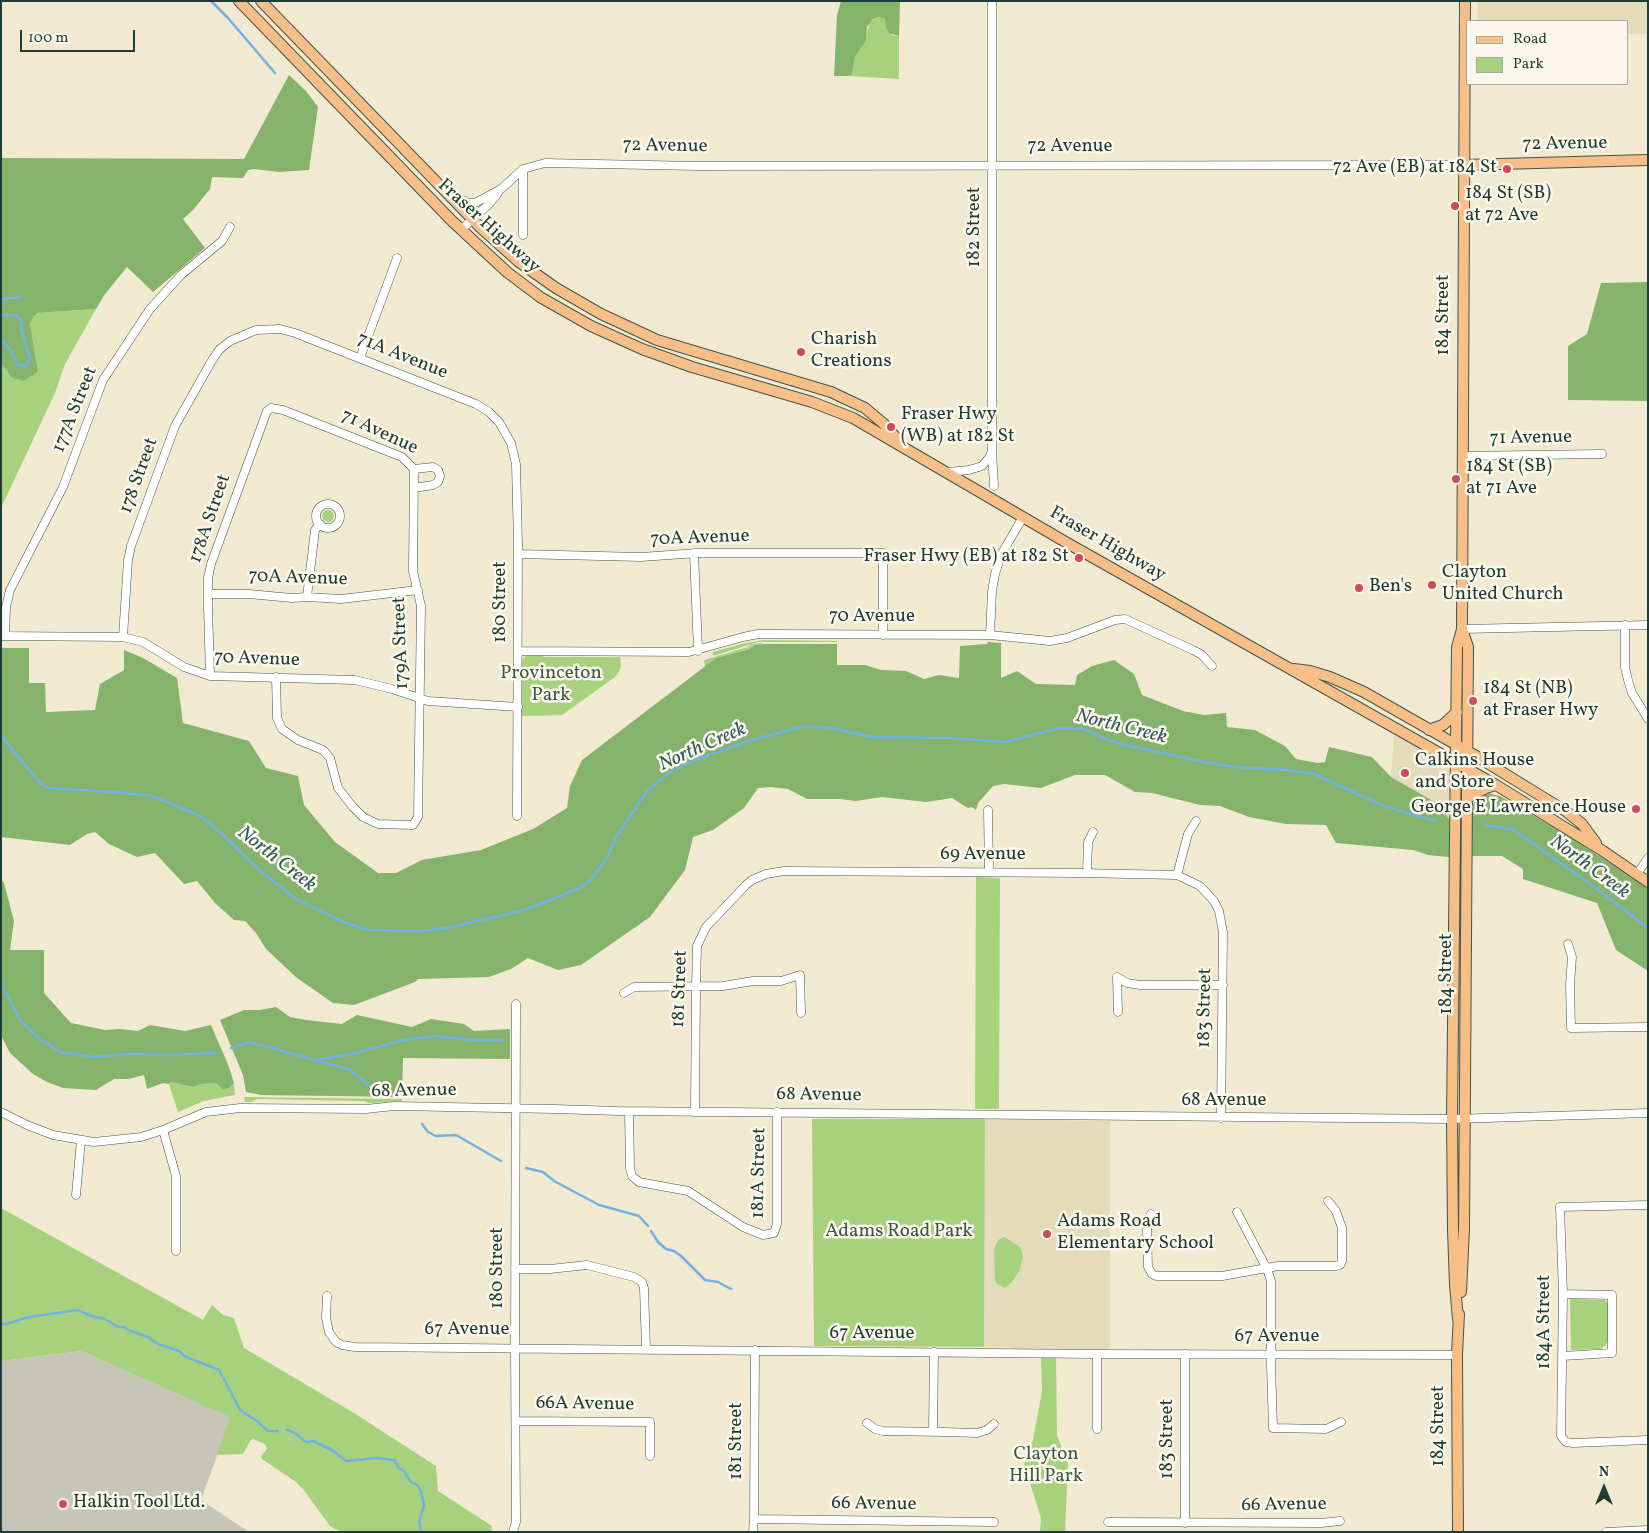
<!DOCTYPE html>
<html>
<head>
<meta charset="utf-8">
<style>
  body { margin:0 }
  #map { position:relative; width:1649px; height:1533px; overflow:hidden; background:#f1e9d0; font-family:Vollkorn,serif }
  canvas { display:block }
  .frame { position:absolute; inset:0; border:2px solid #1f3d34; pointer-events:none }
  .legend { position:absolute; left:1466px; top:20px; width:162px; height:65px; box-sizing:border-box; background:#fbf7ec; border:1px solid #a3ada2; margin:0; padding:6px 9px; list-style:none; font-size:15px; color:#1f3d34 }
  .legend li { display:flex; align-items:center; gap:10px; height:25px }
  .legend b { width:25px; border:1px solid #a3ada2 }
  .north { position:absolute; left:1579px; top:1463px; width:50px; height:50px; -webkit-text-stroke:4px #fbf7ec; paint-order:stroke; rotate:0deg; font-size:14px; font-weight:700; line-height:20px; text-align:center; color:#1f3d34 }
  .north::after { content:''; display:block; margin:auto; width:18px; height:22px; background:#1f3d34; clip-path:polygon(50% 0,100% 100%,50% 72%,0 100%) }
  .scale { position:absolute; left:20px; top:30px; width:115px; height:22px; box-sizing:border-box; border:2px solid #1f3d34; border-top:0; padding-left:6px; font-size:15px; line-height:18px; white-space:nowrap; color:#1f3d34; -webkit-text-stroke:4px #fbf7ec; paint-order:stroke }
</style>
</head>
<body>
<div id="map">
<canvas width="1649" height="1533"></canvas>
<div class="frame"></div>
<ul class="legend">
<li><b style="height:6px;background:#f7be88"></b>Road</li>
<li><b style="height:14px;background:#a8d17d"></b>Park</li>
</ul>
<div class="north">N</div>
<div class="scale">100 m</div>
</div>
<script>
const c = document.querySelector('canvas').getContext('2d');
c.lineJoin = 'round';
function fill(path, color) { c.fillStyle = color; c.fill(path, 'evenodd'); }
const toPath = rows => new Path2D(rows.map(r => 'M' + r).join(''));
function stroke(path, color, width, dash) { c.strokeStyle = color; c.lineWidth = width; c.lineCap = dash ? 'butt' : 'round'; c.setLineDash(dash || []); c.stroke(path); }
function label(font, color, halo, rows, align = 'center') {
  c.font = font + ' Vollkorn,serif'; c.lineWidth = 5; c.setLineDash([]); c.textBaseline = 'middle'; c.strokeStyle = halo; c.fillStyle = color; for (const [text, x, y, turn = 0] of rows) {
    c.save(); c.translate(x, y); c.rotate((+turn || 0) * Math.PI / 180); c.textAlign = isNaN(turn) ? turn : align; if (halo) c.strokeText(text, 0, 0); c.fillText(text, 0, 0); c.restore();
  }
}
const built = toPath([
  [1477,1,1648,1,1648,34,1628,34,1628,21,1478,21],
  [1394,734,1447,765,1452,780,1449,819,1440,805,1391,777],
  [985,1119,1110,1121,1110,1348,1104,1350,1016,1349,1011,1347,984,1347]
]);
const industrial = toPath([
  [81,1351,231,1417,201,1500,249,1532,1,1532,1,1361]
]);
const green = toPath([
  [882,17,885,19,892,35,899,36,899,79,848,76,852,73,855,57,864,44,870,22,876,18],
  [96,309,65,364,55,393,1,508,1,363,12,378,24,381,38,372,30,323,37,313],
  '322 516a6 6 0 1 1 12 0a6 6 0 1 1-12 0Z',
  [764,640,837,641,837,642,758,642,713,656,713,652,741,644],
  [762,643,764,644,754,645,750,649,716,658,705,667,704,660,748,647,752,644],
  [530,654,540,654,544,657,620,657,621,666,619,672,615,677,562,715,521,716,522,662,524,657],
  [976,877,1000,878,999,1109,975,1109],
  [171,1082,193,1087,201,1084,216,1083,229,1088,234,1083,235,1095,204,1101,178,1112,169,1084],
  [244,1097,402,1099,402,1101,368,1103,364,1101,257,1099,251,1102,245,1102],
  [812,1119,985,1119,984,1347,814,1346],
  [1,1208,203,1320,212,1305,223,1315,234,1318,244,1348,354,1413,436,1466,438,1491,492,1526,491,1532,341,1532,330,1526,303,1489,296,1482,262,1459,261,1456,267,1449,265,1444,253,1439,250,1441,243,1454,217,1455,230,1417,81,1351,1,1361],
  [1004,1237,1020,1247,1023,1256,1020,1270,1012,1282,1005,1288,997,1284,995,1280,994,1250,998,1240],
  [1570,1299,1605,1300,1608,1304,1608,1340,1606,1345,1600,1349,1571,1350],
  [1041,1357,1056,1357,1057,1435,1068,1464,1065,1532,1040,1532,1041,1518,1024,1464,1033,1440,1042,1391]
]);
const forest = toPath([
  [841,1,900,1,899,36,889,33,886,27,885,19,879,17,873,19,867,27,866,41,855,57,852,74,848,76,834,76,837,15],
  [289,75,306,91,318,107,309,170,279,172,254,169,248,170,243,178,212,177,210,189,193,210,183,219,205,248,153,292,127,267,105,294,96,309,37,313,30,323,38,372,24,381,12,378,1,363,1,158,244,159],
  [1648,282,1648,401,1568,400,1568,346,1587,334,1601,283],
  [988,642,1001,643,1001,678,1017,671,1036,684,1075,685,1077,675,1092,666,1114,660,1134,674,1142,695,1183,711,1204,715,1226,713,1227,727,1255,730,1285,746,1296,759,1318,763,1325,762,1329,747,1372,757,1391,777,1440,805,1449,819,1449,857,1428,855,1413,850,1336,843,1326,825,1286,824,1249,817,1220,806,1200,805,1152,793,1135,792,1105,775,1075,775,1041,788,1004,784,993,786,978,803,976,810,972,807,968,808,952,798,926,802,882,797,856,801,840,799,807,799,788,789,771,787,758,788,744,808,713,830,693,837,685,870,650,917,581,965,558,970,528,958,511,969,489,977,418,979,415,982,354,1005,333,1003,297,978,266,949,256,933,245,921,234,920,215,903,197,881,184,884,155,853,137,857,109,844,95,832,87,834,70,845,1,837,1,648,29,648,29,683,45,683,46,712,95,710,100,684,124,670,124,650,143,658,177,678,183,723,249,741,266,768,298,776,304,805,335,842,378,873,396,873,422,860,481,850,533,829,567,808,570,786,582,760,716,658,750,649,754,645,764,644,837,644,837,665,865,665,881,670,906,671,924,679,939,675,959,678,960,646,987,644],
  [1488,793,1500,796,1572,838,1648,889,1648,971,1616,950,1597,903,1523,879,1523,869,1502,856,1471,856,1472,806,1477,797],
  [1,879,4,883,14,921,10,950,44,950,44,993,71,1023,105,1030,120,1029,138,1031,150,1025,185,1031,211,1025,229,1067,234,1083,229,1088,223,1089,216,1083,201,1084,193,1087,171,1082,169,1084,163,1083,147,1089,144,1075,128,1079,114,1079,96,1090,63,1088,47,1082,33,1074,10,1053,1,1035],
  [276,1007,290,1017,306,1020,342,1024,357,1015,412,1027,431,1019,464,1024,474,1031,510,1029,510,1059,403,1058,402,1097,261,1095,246,1092,243,1075,220,1020,244,1010,260,1010]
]);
const stream = toPath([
  [211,1,228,18,275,73],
  [1,304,3,299,21,297],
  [1,314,16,316,21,320,22,332,30,359,26,366,18,365,11,351,1,338],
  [1,736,40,783,49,788,126,793,151,796,177,806,200,816,221,833,258,869,296,899,341,921,367,930,422,931,447,928,525,910,580,888,591,880,607,858,616,837,647,791,669,773,695,760,748,741,801,727,826,727,872,737,950,738,1005,742,1060,728,1084,729,1108,740,1125,745,1205,762,1234,767,1288,770,1314,774,1384,806,1434,821],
  [1485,825,1512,829,1589,883,1648,928],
  [1,984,20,1020,40,1039,60,1052,94,1057,128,1054,169,1055,216,1053],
  [231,1048,250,1042,315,1060,350,1070,373,1089],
  [315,1060,351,1054,405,1040,434,1036,473,1040,503,1040],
  [422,1124,428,1132,436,1136,456,1135,501,1161],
  [526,1168,543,1172,554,1181,599,1205,639,1216,648,1226],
  [651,1231,658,1242,666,1249,674,1251,681,1256,705,1280,718,1282,731,1289],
  [1,1324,6,1324,29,1317,78,1310,91,1316,105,1319,118,1327,123,1327,131,1331,148,1337,158,1344,179,1351,184,1356,219,1370,240,1410,257,1421,268,1431,278,1431],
  [287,1430,295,1433,306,1442,313,1441,332,1450,346,1461,376,1458,394,1460,399,1468,403,1470,411,1482,417,1485,421,1491,424,1505,419,1522,422,1532]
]);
const minor = toPath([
  [992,1,992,452,994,486],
  [523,169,523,235],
  [450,194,469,203,475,203,501,189,523,169,545,163,699,166,1463,165],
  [461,230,490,203,498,193],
  [360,358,397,258],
  [1462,456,1602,454],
  [947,472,969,470,982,466,988,459,992,452],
  [414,488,433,485,438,482,440,476,438,470,433,467,414,469],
  '316 516a12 12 0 1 1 24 0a12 12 0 1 1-24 0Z',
  [694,553,698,651],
  [518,554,641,557,698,553,883,553,883,635],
  [208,594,249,594,292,598,307,597,341,599,418,590],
  [307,597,315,530,320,524],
  [1625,625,1625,667,1628,680,1632,693,1648,719],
  [1462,629,1648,625],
  [990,635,992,591,995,574,1001,555,1023,517],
  [1,636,123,637,143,642,184,667,210,676,355,680,392,689,428,701,518,707],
  [5,636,6,607,10,590,63,487,103,380,150,309,181,275,222,241,230,227],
  [123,637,128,560,131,546,175,426,211,362,219,350,230,341,256,330,280,329,295,333,476,404,489,412,499,422,511,443,516,464,518,545,517,816],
  [518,651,689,652,743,637,758,634,775,634,990,635,1050,641,1067,638,1115,620,1125,619,1193,650,1202,655,1212,666],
  [210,676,208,606,208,578,211,564,267,411,271,408,283,410,402,457,414,469],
  [276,677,277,718,282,729,298,740,323,750,330,758,338,788,353,807,363,817,378,824,413,825,418,817,421,606,413,571,414,469],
  [988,810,989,872],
  [1087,873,1088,842,1093,832],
  [1637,874,1648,858],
  [1177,875,1188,834,1196,821],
  [1568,944,1572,957,1570,985,1571,1028,1648,1027],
  [624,993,634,987,723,986,753,981,781,981,800,975,801,1013],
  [1118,1012,1117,977,1127,983,1140,985,1223,985],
  [1,1112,27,1125,53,1135,94,1142,141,1137,163,1130,206,1112,240,1108,366,1109,394,1106,555,1109,618,1111,1452,1119,1648,1113],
  [629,1112,630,1168,632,1176,639,1182,688,1191,743,1227,763,1235,774,1233,777,1224,777,1112],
  [695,1112,696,987,697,946,706,927,746,885,752,880,766,874,784,871,1081,873,1177,875,1200,886,1214,901,1219,911,1223,932,1221,1118],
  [163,1130,176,1176,176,1251],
  [76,1195,81,1140],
  [1648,1205,1560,1207,1563,1294,1561,1436,1566,1442,1573,1443,1648,1440],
  [1237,1212,1267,1269,1271,1281,1271,1365,1273,1428,1326,1429,1341,1422],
  [1151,1214,1147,1230,1148,1267,1152,1274,1156,1276,1222,1276,1278,1266,1336,1266,1340,1265,1342,1261,1342,1228,1336,1211,1328,1201],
  [515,1269,550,1269,587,1265,634,1277,642,1282,644,1288,646,1349],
  [1563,1294,1612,1295,1612,1353,1563,1356],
  [327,1296,326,1318,329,1332,336,1342,342,1345,355,1347,1097,1354,1457,1355],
  [516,1421,650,1422,650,1456],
  [867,1423,875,1429,883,1431,944,1432,977,1433,987,1430,994,1424],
  [1097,1429,1097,1354],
  [933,1432,934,1352],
  [754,1519,994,1522],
  [1108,1522,1321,1523,1340,1521],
  [1185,1523,1185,1354],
  [513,1532,516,1522,515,1348,516,1004],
  [753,1532,754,1519,755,1350],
  [1606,1532,1648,1530]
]);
const major = toPath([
  [239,1,452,221,507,272,540,297,591,326,642,349,692,367,812,402,853,418,1069,544,1496,785,1603,851,1648,882],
  [261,1,481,228,519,262,556,288,601,314,657,340,831,392,865,408,884,424,898,440],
  [1463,165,1648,160],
  [1294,669,1310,671,1330,677,1364,692,1476,756,1567,812,1582,824,1596,843],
  [1429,730,1443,725,1457,712],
  [1467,798,1486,788,1496,785],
  [1461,1292,1464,1229,1468,647,1462,629],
  [1458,1319,1455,1285,1453,1230,1452,1119,1457,647,1462,629,1465,1],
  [1458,1532,1457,1355,1459,1314]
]);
const markers = [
  [1507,169,5,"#d1495b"],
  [1455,206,5,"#d1495b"],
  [801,352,5,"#d1495b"],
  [891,427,5,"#d1495b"],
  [1456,479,5,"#d1495b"],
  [1079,558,5,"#d1495b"],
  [1432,585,5,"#d1495b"],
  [1359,588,5,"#d1495b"],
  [1473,701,5,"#d1495b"],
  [1405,773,5,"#d1495b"],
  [1636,809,5,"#d1495b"],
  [1047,1234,5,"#d1495b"],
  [63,1504,5,"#d1495b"]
];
const streetNames = [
  ["72 Avenue",1565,145,-1],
  ["72 Avenue",665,147,1],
  ["72 Avenue",1070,148],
  ["Fraser Highway",488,227,42],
  ["182 Street",976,227,-90],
  ["184 Street",1445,315,-90],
  ["71A Avenue",402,357,22],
  ["177A Street",76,410,-68],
  ["71 Avenue",379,433,25],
  ["71 Avenue",1531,439,-1],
  ["178 Street",140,476,-70],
  ["178A Street",211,519,-71],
  ["70A Avenue",700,539,-2],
  ["Fraser Highway",1107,545,30],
  ["70A Avenue",298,579,2],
  ["180 Street",502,602,-90],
  ["70 Avenue",872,618],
  ["179A Street",402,643,-92],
  ["70 Avenue",257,660,2],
  ["69 Avenue",983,856],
  ["184 Street",1448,974,-90],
  ["181 Street",681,989,-88],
  ["183 Street",1206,1008,-89],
  ["68 Avenue",414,1092,-1],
  ["68 Avenue",819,1096,1],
  ["68 Avenue",1224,1102],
  ["181A Street",760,1173,-89],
  ["180 Street",499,1268,-90],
  ["184A Street",1546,1322,-90],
  ["67 Avenue",467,1331],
  ["67 Avenue",872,1335],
  ["67 Avenue",1277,1338],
  ["66A Avenue",585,1405,1],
  ["184 Street",1440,1426,-90],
  ["183 Street",1169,1439,-90],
  ["181 Street",738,1441,-90],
  ["66 Avenue",874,1505,1],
  ["66 Avenue",1284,1506,-1]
];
const poiNames = [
  ["72 Ave (EB) at 184 St",1497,169,"right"],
  ["184 St (SB)",1465,195],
  ["at 72 Ave",1465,217],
  ["Charish",811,341],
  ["Creations",811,363],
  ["Fraser Hwy",901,416],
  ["(WB) at 182 St",901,438],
  ["184 St (SB)",1466,468],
  ["at 71 Ave",1466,490],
  ["Fraser Hwy (EB) at 182 St",1069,558,"right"],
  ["Clayton",1442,574],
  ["United Church",1442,596],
  ["Ben's",1369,588],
  ["184 St (NB)",1483,690],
  ["at Fraser Hwy",1483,712],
  ["Calkins House",1415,762],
  ["and Store",1415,784],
  ["George E Lawrence House",1626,809,"right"],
  ["Adams Road",1057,1223],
  ["Elementary School",1057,1245],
  ["Halkin Tool Ltd.",73,1504]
];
const parkNames = [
  ["Provinceton",551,675],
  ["Park",551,697],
  ["Adams Road Park",899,1233],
  ["Clayton",1046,1456],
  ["Hill Park",1046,1478]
];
const waterNames = [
  ["North Creek",1121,728,14],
  ["North Creek",703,748,-24],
  ["North Creek",276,860,38],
  ["North Creek",1589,868,36]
];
fill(built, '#e4dbba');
fill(industrial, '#c6c5b8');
fill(green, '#a8d17d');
fill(forest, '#86b36c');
stroke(stream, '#70b2e4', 2.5);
stroke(minor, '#3e574b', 9);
stroke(major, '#3e574b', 12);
stroke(minor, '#fff', 8);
stroke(major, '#f7be88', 10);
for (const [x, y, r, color] of markers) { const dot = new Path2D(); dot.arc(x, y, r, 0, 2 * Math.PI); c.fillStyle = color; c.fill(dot); stroke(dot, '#fbf7ec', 2); }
label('19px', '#1f3d34', '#fbf7ec', streetNames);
label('19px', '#1f3d34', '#fbf7ec', poiNames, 'left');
label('19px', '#3a5b43', '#fbf7ec', parkNames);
label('italic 20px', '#335a60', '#fbf7ec', waterNames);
</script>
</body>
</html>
